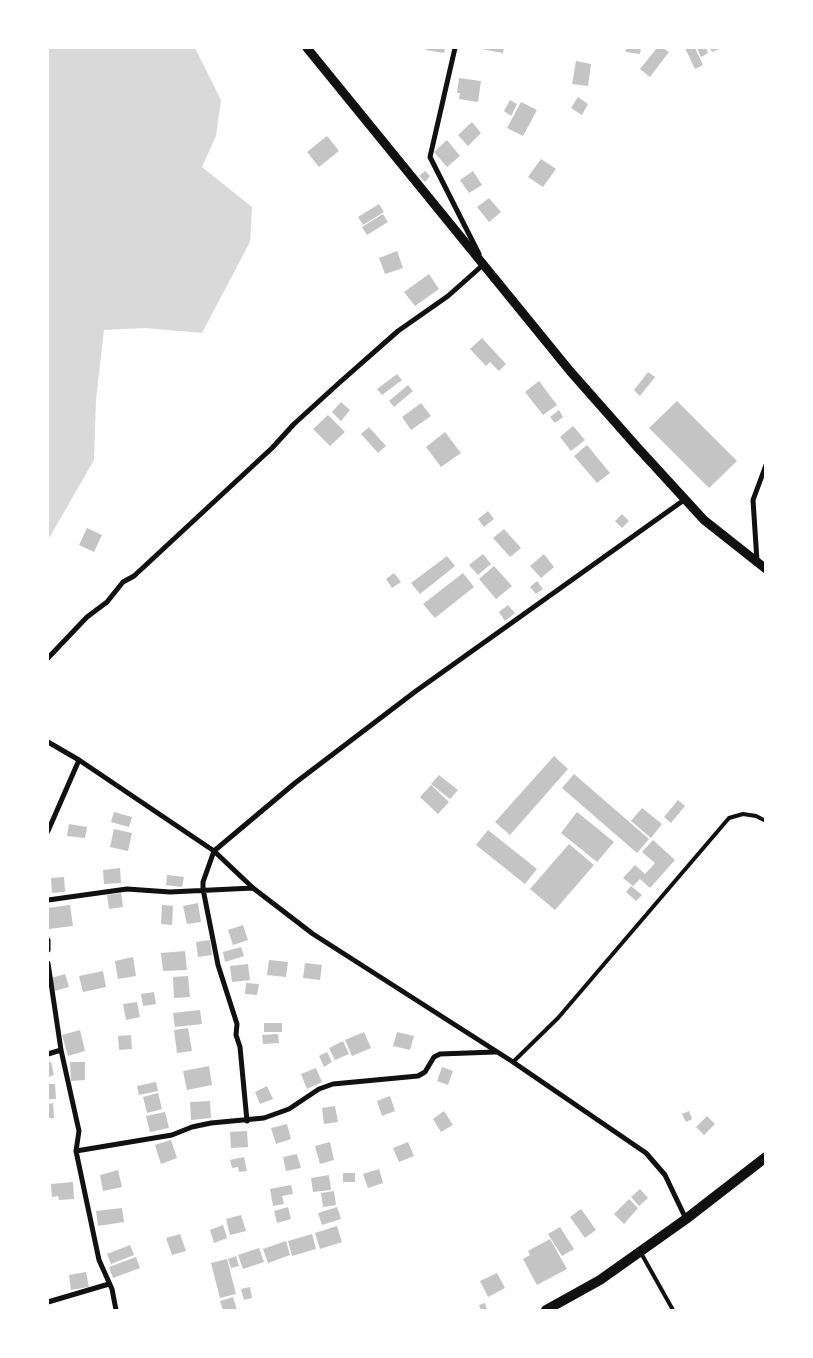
<!DOCTYPE html>
<html>
<head>
<meta charset="utf-8">
<style>
  body { margin:0 }
  #map { position:relative; width:813px; height:1358px; overflow:hidden; background:#fff; font-family:Overpass,sans-serif }
  canvas { display:block }
  .frame { position:absolute; inset:0; border:49px solid #fff; pointer-events:none }
</style>
</head>
<body>
<div id="map">
<canvas width="813" height="1358"></canvas>
<div class="frame"></div>
</div>
<script>
const c = document.querySelector('canvas').getContext('2d');
c.lineJoin = 'round';
function fill(path, color) { c.fillStyle = color; c.fill(path, 'evenodd'); }
const toPath = rows => new Path2D(rows.map(r => 'M' + r).join(''));
function stroke(path, color, width, dash) { c.strokeStyle = color; c.lineWidth = width; c.lineCap = dash ? 'butt' : 'round'; c.setLineDash(dash || []); c.stroke(path); }
const water = toPath([
  [48,48,195,48,221,100,216,136,202,167,252,207,250,242,202,333,145,328,104,330,96,400,94,460,48,540]
]);
const building = toPath([
  [427,48,445,48,444,53,426,50],
  [481,48,504,48,503,53,481,49],
  [626,48,641,48,640,54,626,52],
  [657,48,663,48,669,52,650,77,640,69],
  [685,48,695,48,703,65,695,69],
  [697,48,706,48,708,53,701,57],
  [710,48,722,48,712,52],
  [576,61,591,64,588,86,572,84],
  [459,78,481,81,478,102,459,99,460,93,457,93],
  [578,97,588,104,582,115,571,108],
  [510,100,517,104,511,116,504,111],
  [521,102,537,110,523,136,507,128],
  [472,122,481,133,468,146,458,135],
  [327,136,339,151,319,167,307,152],
  [447,140,460,156,447,167,434,152],
  [541,159,556,169,543,187,528,177],
  [425,171,430,176,425,182,419,176],
  [473,171,482,185,469,193,460,180],
  [489,198,501,212,489,222,477,207],
  [379,204,384,212,363,225,358,217],
  [383,214,388,222,367,235,362,227],
  [397,251,403,268,385,274,379,258],
  [429,274,439,289,415,306,404,292],
  [482,338,506,364,499,371,490,362,486,366,470,349],
  [648,372,655,377,640,396,634,390],
  [397,374,402,380,382,395,377,389],
  [539,381,557,405,543,415,525,392],
  [408,385,413,391,394,407,389,401],
  [677,401,737,461,709,488,649,428],
  [341,402,350,410,341,421,332,412],
  [421,403,431,416,411,430,402,417],
  [559,410,563,417,555,423,550,417],
  [328,415,345,432,330,446,313,429],
  [573,426,585,440,571,451,560,437],
  [369,427,386,446,378,453,361,434],
  [445,432,461,453,441,467,426,447],
  [587,445,610,473,597,483,574,456],
  [488,511,494,519,484,527,478,519],
  [622,514,629,521,622,528,615,521],
  [87,528,102,535,94,552,79,545],
  [504,529,521,548,510,557,493,538],
  [483,554,491,564,478,575,469,565],
  [544,554,554,567,541,578,530,566],
  [447,556,455,566,420,594,411,583],
  [494,566,512,586,496,599,479,579],
  [394,573,401,582,392,588,386,579],
  [463,573,474,587,435,618,423,604],
  [537,581,543,589,536,594,530,587],
  [508,605,515,613,505,621,499,612],
  [554,756,568,769,510,835,495,822],
  [574,774,649,839,637,853,562,788],
  [439,775,458,790,450,799,431,784],
  [431,785,449,802,438,814,420,797],
  [678,800,685,806,671,823,664,817],
  [642,808,662,824,651,838,631,821],
  [114,812,132,817,129,827,111,822],
  [577,812,614,842,597,862,561,833],
  [69,824,87,827,85,838,67,836],
  [114,829,132,833,128,851,110,847],
  [488,830,537,869,525,884,476,845],
  [653,840,675,860,650,888,640,879,633,886,623,878,635,865,645,874,655,863,642,852],
  [569,844,594,865,555,910,530,889],
  [120,868,121,883,104,884,103,870],
  [167,875,184,877,182,887,166,885],
  [64,877,65,892,52,893,51,878],
  [631,886,642,895,636,901,626,892],
  [121,893,123,907,109,909,107,895],
  [198,903,201,922,187,924,183,906],
  [70,905,73,926,49,929,48,908],
  [162,905,173,906,172,925,161,924],
  [243,925,248,940,233,945,228,930],
  [210,940,212,955,198,957,196,942],
  [241,947,244,956,225,962,223,952],
  [185,951,187,970,163,971,161,953],
  [133,957,136,976,118,979,115,961],
  [269,960,288,962,286,977,267,975],
  [305,963,322,965,320,980,303,978],
  [248,964,250,980,232,982,230,966],
  [103,971,106,987,83,992,79,976],
  [65,974,69,987,55,991,51,978],
  [188,976,190,997,174,998,173,977],
  [246,983,259,984,257,995,245,994],
  [154,992,156,1004,143,1006,141,994],
  [137,1002,140,1017,126,1020,123,1004],
  [200,1010,202,1024,175,1027,173,1013],
  [264,1023,282,1023,282,1032,264,1032],
  [188,1028,192,1051,177,1053,174,1030],
  [80,1030,85,1051,68,1056,62,1035],
  [364,1032,371,1048,352,1056,345,1040],
  [397,1032,414,1036,410,1050,393,1046],
  [278,1034,279,1043,263,1044,262,1035],
  [131,1035,132,1049,119,1050,118,1036],
  [343,1041,349,1054,335,1060,329,1048],
  [327,1052,332,1062,324,1067,319,1056],
  [48,1062,51,1062,54,1075,48,1077],
  [70,1062,85,1062,85,1080,71,1081],
  [209,1066,212,1085,187,1090,183,1071],
  [442,1067,453,1071,448,1085,437,1081],
  [316,1068,322,1082,307,1089,301,1074],
  [156,1082,158,1091,139,1095,137,1086],
  [48,1084,55,1084,56,1099,48,1099],
  [267,1086,273,1099,260,1104,255,1092],
  [158,1093,162,1109,147,1113,143,1097],
  [390,1096,395,1111,382,1116,377,1101],
  [210,1101,211,1118,191,1120,190,1102],
  [53,1103,54,1118,48,1118,48,1104],
  [335,1106,338,1122,324,1124,322,1108],
  [444,1111,453,1125,441,1132,433,1119],
  [689,1111,692,1119,686,1122,682,1114],
  [165,1112,169,1128,150,1132,146,1116],
  [707,1116,715,1124,704,1135,696,1127],
  [287,1124,291,1139,276,1144,271,1128],
  [247,1131,248,1147,231,1148,230,1132],
  [171,1140,177,1158,161,1164,155,1145],
  [330,1142,334,1160,320,1164,315,1146],
  [408,1142,414,1156,399,1162,393,1148],
  [297,1154,301,1168,286,1171,283,1157],
  [244,1157,247,1171,239,1172,238,1167,232,1168,230,1160],
  [379,1169,383,1183,368,1188,363,1174],
  [118,1170,122,1187,103,1191,100,1175],
  [343,1173,355,1173,355,1182,343,1182],
  [329,1175,331,1190,313,1192,311,1178],
  [73,1182,74,1199,59,1200,58,1196,52,1197,51,1184],
  [291,1185,293,1194,282,1196,284,1204,273,1206,270,1189],
  [640,1189,648,1198,639,1206,631,1197],
  [334,1191,336,1205,323,1207,321,1193],
  [629,1199,638,1208,624,1224,614,1214],
  [288,1207,291,1219,277,1223,274,1211],
  [337,1207,341,1219,322,1225,318,1213],
  [122,1208,124,1222,98,1226,96,1211],
  [581,1209,596,1230,585,1238,570,1217],
  [241,1215,246,1231,230,1235,226,1219],
  [223,1225,227,1238,214,1243,210,1230],
  [337,1226,342,1242,320,1249,315,1233],
  [560,1227,574,1249,562,1256,548,1234],
  [180,1234,186,1251,172,1255,166,1238],
  [312,1234,316,1249,292,1256,288,1241],
  [550,1239,567,1269,537,1285,523,1259,530,1255,528,1251],
  [286,1241,290,1255,268,1263,263,1249],
  [130,1245,134,1255,111,1264,107,1254],
  [259,1248,264,1262,243,1269,238,1255],
  [236,1256,239,1266,231,1268,228,1259],
  [136,1257,140,1268,113,1278,109,1267],
  [227,1259,236,1294,220,1298,211,1263],
  [86,1272,89,1287,71,1290,69,1275],
  [497,1273,505,1288,488,1297,480,1281],
  [250,1287,252,1298,244,1300,241,1289],
  [233,1297,237,1310,223,1310,220,1301],
  [485,1303,487,1310,481,1310,479,1305]
]);
const service = toPath([
  [513,1062,558,1018,729,818,743,814,756,816,766,821],
  [641,1253,673,1310]
]);
const minor = toPath([
  [455,48,430,157,479,254],
  [757,561,753,500,766,465],
  [48,658,87,617,107,602,123,582,134,576,272,448,294,424,339,383,398,331,448,296,484,264],
  [48,742,79,760,214,851,253,888,313,934,513,1062,646,1153,665,1175,686,1219],
  [48,831,79,760],
  [48,900,127,889,170,892,253,888],
  [48,940,48,950],
  [48,963,61,1050,79,1131,76,1151,99,1260,112,1289,116,1310],
  [48,1054,61,1050],
  [247,1121,240,1047,236,1035,237,1024,218,965,203,889,203,882,214,851,295,783,416,691,684,500],
  [76,1151,172,1135,192,1127,211,1123,264,1118,289,1109,319,1089,333,1084,418,1076,425,1072,434,1057,440,1054,495,1052],
  [48,1302,109,1284]
]);
const tertiary = toPath([
  [307,48,570,371,638,448,704,520,766,569]
]);
const secondary = toPath([
  [546,1310,600,1280,686,1219,766,1157]
]);
fill(water, '#d9d9d9');
fill(building, '#c4c4c4');
stroke(service, '#111', 4);
stroke(minor, '#111', 5);
stroke(tertiary, '#111', 9);
stroke(secondary, '#111', 10);
</script>
</body>
</html>
